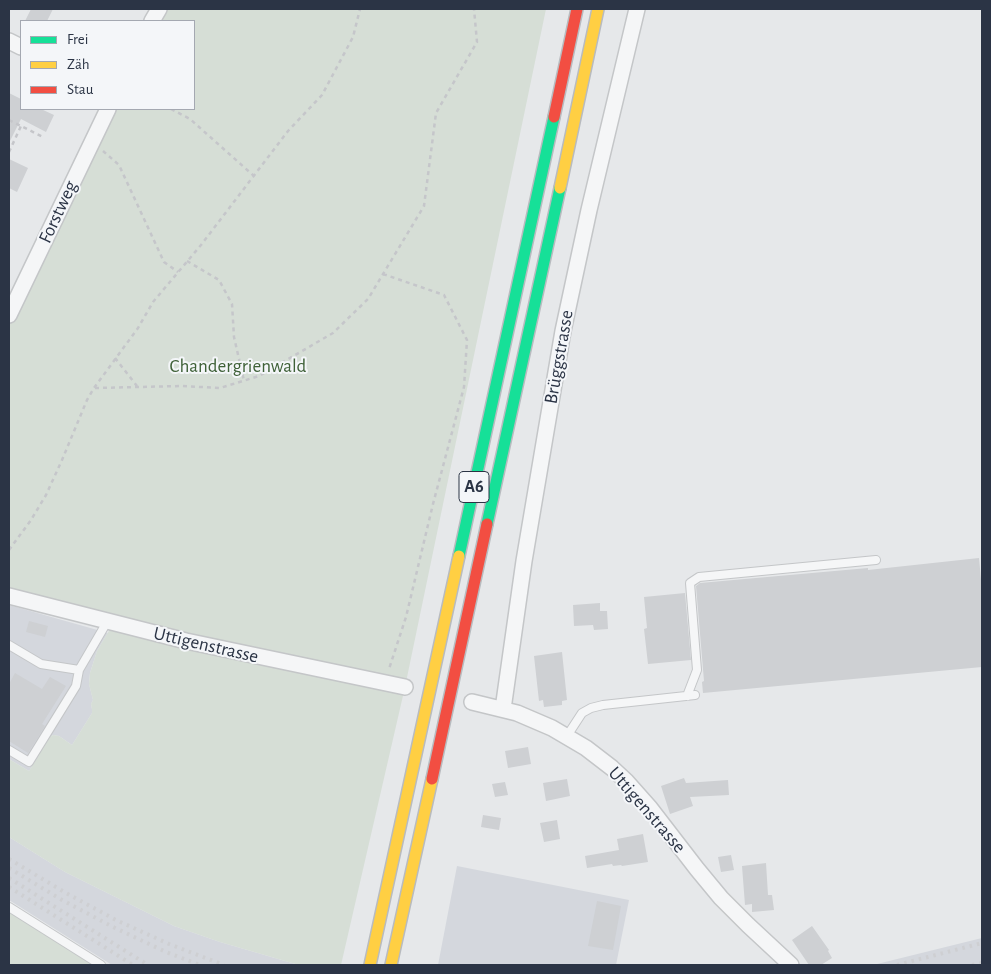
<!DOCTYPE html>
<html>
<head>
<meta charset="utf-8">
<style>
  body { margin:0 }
  #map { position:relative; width:991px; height:974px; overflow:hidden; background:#e6e8ea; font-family:"Alegreya Sans",sans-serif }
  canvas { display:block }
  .frame { position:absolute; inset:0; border:10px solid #2b3445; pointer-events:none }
  .legend { position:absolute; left:20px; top:20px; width:175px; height:90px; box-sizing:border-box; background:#f4f6f9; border:1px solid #a4a8b1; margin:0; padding:6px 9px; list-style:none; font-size:15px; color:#2b3445 }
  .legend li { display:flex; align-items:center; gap:10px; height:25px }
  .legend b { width:25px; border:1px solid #a4a8b1 }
</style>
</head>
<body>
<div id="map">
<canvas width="991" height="974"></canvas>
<div class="frame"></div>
<ul class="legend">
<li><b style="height:6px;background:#16e098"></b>Frei</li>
<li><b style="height:6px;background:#ffcf43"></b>Zäh</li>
<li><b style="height:6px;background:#f24e42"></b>Stau</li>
</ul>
</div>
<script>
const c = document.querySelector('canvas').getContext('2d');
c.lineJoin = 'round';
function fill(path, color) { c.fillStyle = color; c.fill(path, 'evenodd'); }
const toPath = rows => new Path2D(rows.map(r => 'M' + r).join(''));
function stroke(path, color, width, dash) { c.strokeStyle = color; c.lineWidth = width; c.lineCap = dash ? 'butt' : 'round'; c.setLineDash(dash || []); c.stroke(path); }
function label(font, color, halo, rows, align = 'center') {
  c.font = font + ' "Alegreya Sans",sans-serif'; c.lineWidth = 4; c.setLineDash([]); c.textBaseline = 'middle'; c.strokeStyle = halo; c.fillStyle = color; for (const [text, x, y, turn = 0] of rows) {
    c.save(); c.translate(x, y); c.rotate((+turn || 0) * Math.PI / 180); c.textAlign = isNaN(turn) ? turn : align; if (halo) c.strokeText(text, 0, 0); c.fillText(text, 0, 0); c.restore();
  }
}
const built = toPath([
  [9,605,108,633,97,651,90,673,89,684,93,700,91,704,92,709,92,713,72,745,59,736,53,735,50,737,29,771,9,759],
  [9,837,65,872,174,926,220,942,299,965,112,965,9,900],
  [457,866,629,900,616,965,438,965],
  [982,938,982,965,873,965]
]);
const green = toPath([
  [159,9,546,9,405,687,341,965,299,965,220,942,174,926,65,872,9,837,9,759,29,771,50,737,53,735,59,736,72,745,92,713,92,709,91,704,93,700,89,684,90,673,97,651,113,624,9,596,9,315,108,109,194,109,194,21,152,21],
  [9,907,101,965,9,965]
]);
const building = toPath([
  [31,9,53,9,47,21,25,21],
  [9,93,21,99,21,109,41,109,54,115,46,132,21,119,9,143],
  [9,159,28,168,17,192,9,188],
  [979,558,982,590,982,667,703,693,702,682,704,681,696,586,700,583,868,568,868,570],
  [685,593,691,660,648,664,644,629,647,628,644,597],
  [600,603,600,611,607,611,608,629,594,630,593,625,574,626,573,605],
  [29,621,48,626,45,637,26,632],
  [562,652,567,700,562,701,562,705,544,707,543,700,539,701,534,656],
  [15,673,42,689,50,677,66,686,42,724,45,726,28,753,9,741,9,684],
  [528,747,531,764,508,768,505,751],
  [684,778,686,783,728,780,729,795,690,797,693,806,670,814,661,786],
  [567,779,570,796,546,801,543,783],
  [505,782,508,795,495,797,492,784],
  [483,815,501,818,499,830,481,827],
  [557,820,560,839,544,842,540,823],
  [643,834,648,862,622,866,621,865,613,866,612,864,587,868,585,856,619,850,617,839],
  [731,855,734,870,721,872,718,857],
  [766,863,768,895,772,895,774,910,752,912,752,904,745,905,742,866],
  [597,901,621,906,613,950,588,946],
  [812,926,829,950,828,951,832,958,821,965,809,965,792,940]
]);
const path = toPath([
  [171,109,190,119,254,176],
  [9,120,43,137],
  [103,151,119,165,164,262,178,272],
  [9,152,21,126],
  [187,261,219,280,232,304,234,337,244,381],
  [383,274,444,295,467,340,464,387,433,504,406,617,389,669],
  [115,358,137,386],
  [95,388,182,386,220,388,259,376,333,333,368,299,424,206,436,113,477,42,474,9],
  [9,550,31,520,46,495,62,460,87,400,94,388,138,328,153,302,201,245,288,131,322,95,353,37,360,9]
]);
const lane = toPath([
  [9,645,41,664,79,670],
  [687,696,697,670,690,583,699,577,876,560],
  [567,736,582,713,591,708,603,705,695,695],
  [9,750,29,762,76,686,79,670,107,622],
  [9,907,101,965]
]);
const street = toPath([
  [152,21,159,9],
  [9,41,21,47],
  [9,315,108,109],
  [9,596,186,641,405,687],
  [472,702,517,713,552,728,586,748,612,768,626,781,650,808,697,869,721,898,748,925,791,965],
  [503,709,524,561,563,331,589,210,637,9]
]);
const fast = toPath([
  [487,524,560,188],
  [459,556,554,117]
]);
const slow = toPath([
  [560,188,598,9],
  [370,965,459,556],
  [391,965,432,779]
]);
const jam = toPath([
  [554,117,577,9],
  [432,779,487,524]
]);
const rail = toPath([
  [9,859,66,893,116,920,169,944,224,965],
  [9,868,62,900,113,927,166,952,200,965],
  [9,878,148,965],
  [9,887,133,965],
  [897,965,982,943],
  [972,965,982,963]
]);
const shields = [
  [474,487,30]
];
const shieldNames = [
  ["A6",474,487]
];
const streetNames = [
  ["Forstweg",58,212,-65],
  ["Brüggstrasse",559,357,-80],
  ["Uttigenstrasse",206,645,13],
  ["Uttigenstrasse",647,810,49]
];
const parkNames = [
  ["Chandergrienwald",238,366]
];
fill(built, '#d4d7dd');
fill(green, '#d6ded6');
fill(building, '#ced0d3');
stroke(lane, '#c4c6c8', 10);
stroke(street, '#c4c6c8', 18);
stroke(fast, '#b8bbbf', 14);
stroke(slow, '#b8bbbf', 14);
stroke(jam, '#b8bbbf', 14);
stroke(path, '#c5c6ca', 2.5, [4, 4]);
stroke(lane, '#f5f6f7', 8);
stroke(street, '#f5f6f7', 15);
stroke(fast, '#16e098', 11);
stroke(slow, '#ffcf43', 11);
stroke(jam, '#f24e42', 11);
stroke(rail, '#cecfd2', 4, [2.5, 5]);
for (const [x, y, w] of shields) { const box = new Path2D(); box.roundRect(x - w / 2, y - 15.5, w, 31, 4); c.fillStyle = '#f4f6f9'; c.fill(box); stroke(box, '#2b3445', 1); }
label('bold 18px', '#2b3445', null, shieldNames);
label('19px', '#2b3445', '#f4f6f9', streetNames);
label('19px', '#3f6138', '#f4f6f9', parkNames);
</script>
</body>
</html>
